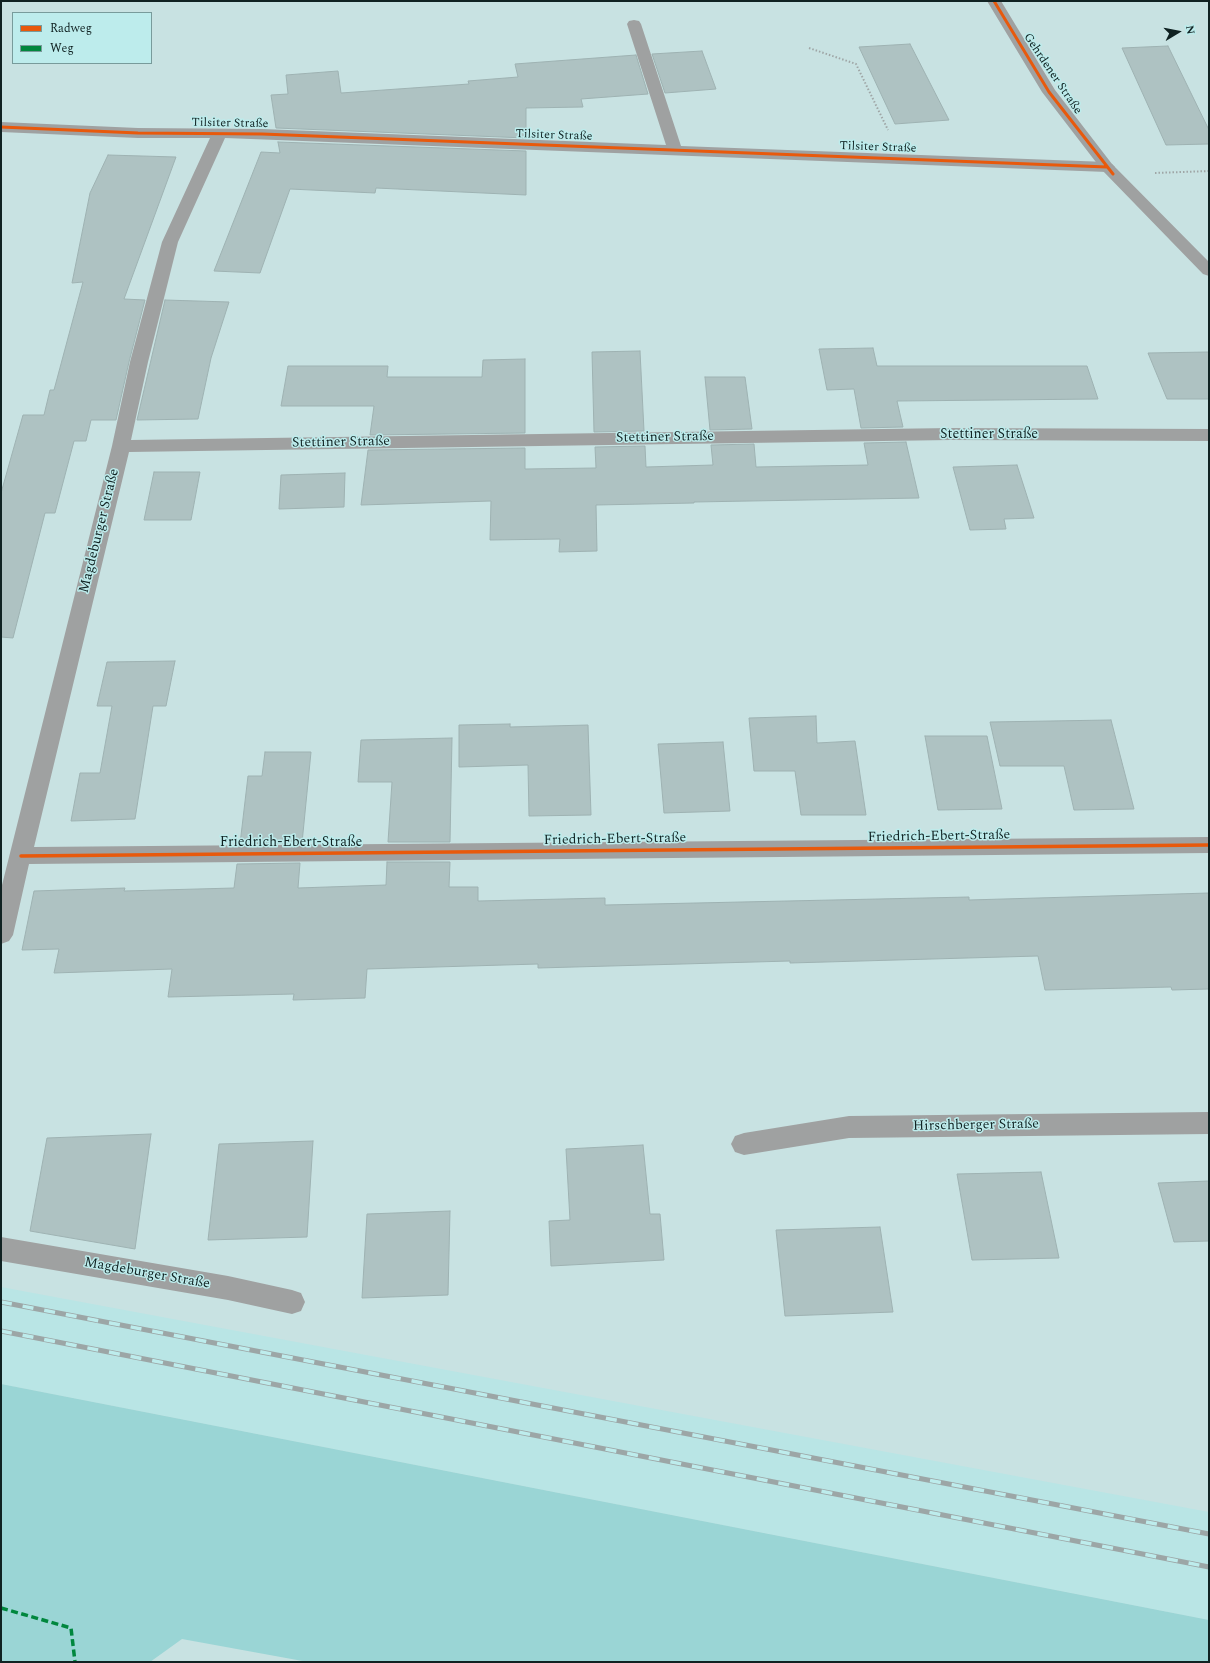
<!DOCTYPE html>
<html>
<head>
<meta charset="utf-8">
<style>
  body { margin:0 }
  #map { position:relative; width:1210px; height:1663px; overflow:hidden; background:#c8e2e2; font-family:Spectral,serif }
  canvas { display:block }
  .frame { position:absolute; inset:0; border:2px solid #102222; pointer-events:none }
  .legend { position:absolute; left:12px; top:12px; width:140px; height:52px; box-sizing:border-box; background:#bdecec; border:1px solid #789b9b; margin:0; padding:5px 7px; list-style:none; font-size:12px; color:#102222 }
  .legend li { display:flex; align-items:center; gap:8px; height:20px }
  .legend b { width:20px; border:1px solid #789b9b }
  .north { position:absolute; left:1158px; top:12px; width:40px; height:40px; -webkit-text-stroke:3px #bdecec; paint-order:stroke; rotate:80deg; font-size:11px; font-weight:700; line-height:16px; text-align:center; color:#102222 }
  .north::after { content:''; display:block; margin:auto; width:14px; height:18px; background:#102222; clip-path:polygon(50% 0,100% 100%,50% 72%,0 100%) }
</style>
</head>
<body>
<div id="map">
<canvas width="1210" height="1663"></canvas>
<div class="frame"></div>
<ul class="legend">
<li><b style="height:5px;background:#e8590c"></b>Radweg</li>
<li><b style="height:5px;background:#00873e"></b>Weg</li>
</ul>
<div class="north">N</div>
</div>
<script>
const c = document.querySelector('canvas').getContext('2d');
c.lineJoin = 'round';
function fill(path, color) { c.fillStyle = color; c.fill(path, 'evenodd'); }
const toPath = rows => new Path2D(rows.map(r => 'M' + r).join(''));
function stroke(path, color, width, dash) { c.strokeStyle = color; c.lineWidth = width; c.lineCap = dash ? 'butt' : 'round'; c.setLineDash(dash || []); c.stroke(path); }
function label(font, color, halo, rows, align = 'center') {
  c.font = font + ' Spectral,serif'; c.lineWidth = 3; c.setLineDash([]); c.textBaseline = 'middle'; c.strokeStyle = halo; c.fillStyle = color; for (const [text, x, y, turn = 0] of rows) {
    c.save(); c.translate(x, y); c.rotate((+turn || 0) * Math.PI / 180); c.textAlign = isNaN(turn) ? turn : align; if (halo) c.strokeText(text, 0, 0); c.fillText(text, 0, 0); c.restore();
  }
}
const built = toPath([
  [1,1287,1209,1512,1209,1620,1,1384]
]);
const green = toPath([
  [1,1384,1209,1620,1209,1662,308,1662,182,1639,150,1662,1,1662]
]);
const building = toPath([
  [910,44,949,120,895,124,859,47,910,44],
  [1168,46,1209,130,1209,144,1166,145,1122,48,1168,46],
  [702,51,716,89,665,93,652,54,702,51],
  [636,55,648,94,581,99,583,107,526,108,526,138,276,128,271,95,288,94,286,75,338,71,341,93,469,84,468,81,518,77,515,64,636,55],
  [278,142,526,151,526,195,376,188,375,193,290,189,260,273,214,271,261,152,280,153,278,142],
  [108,155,176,157,124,299,145,300,129,362,116,420,91,420,86,441,74,441,55,513,45,513,13,638,1,637,1,493,23,415,44,415,50,390,54,390,83,282,72,283,90,193,108,155],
  [165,300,229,302,211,358,198,419,137,420,165,300],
  [873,348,877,366,1087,366,1098,399,897,401,903,427,861,428,854,389,827,390,819,349,873,348],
  [640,351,644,431,594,432,592,352,640,351],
  [1209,352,1209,399,1167,399,1148,353,1209,352],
  [525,359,525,433,370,435,374,406,281,406,288,366,388,366,387,377,482,377,483,360,525,359],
  [705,377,745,377,752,429,710,430,705,377],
  [906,442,919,498,694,502,694,503,596,505,597,551,559,552,560,539,490,540,491,501,361,505,368,450,525,448,525,469,596,468,595,447,645,446,646,467,713,465,711,445,754,444,756,467,868,465,864,443,906,442],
  [1017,465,1034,518,1004,519,1006,529,970,530,953,467,1017,465],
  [154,472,200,472,191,520,144,520,154,472],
  [345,473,344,507,279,509,281,475,345,473],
  [175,661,166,706,153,706,135,819,71,821,80,773,100,773,112,706,97,706,107,662,175,661],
  [816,716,817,743,855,741,866,815,801,815,795,771,754,771,749,718,816,716],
  [1111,720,1134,809,1074,810,1064,766,1000,766,990,722,1111,720],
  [510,724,510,727,588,725,591,815,529,816,528,765,459,767,459,725,510,724],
  [925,736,987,736,1002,809,938,810,925,736],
  [452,738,450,842,388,842,392,782,358,782,361,740,452,738],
  [723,742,730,811,664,813,658,744,723,742],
  [265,752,311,752,302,843,240,844,248,776,262,776,265,752],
  [387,862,450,862,449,887,478,887,478,901,605,898,605,905,969,897,969,900,1209,893,1209,989,1172,990,1171,987,1045,990,1038,956,790,963,790,961,538,968,538,964,367,969,365,998,293,1000,294,994,168,997,172,969,54,973,59,949,22,950,34,891,125,888,124,891,234,888,237,864,300,863,298,888,386,885,387,862],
  [151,1134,135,1249,30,1231,47,1138,151,1134],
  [313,1141,307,1237,208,1240,219,1144,313,1141],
  [643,1145,650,1214,660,1214,664,1260,551,1266,549,1221,570,1220,566,1149,643,1145],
  [1041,1172,1059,1258,972,1260,957,1174,1041,1172],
  [1209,1181,1209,1241,1174,1242,1158,1183,1209,1181],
  [450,1211,448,1295,362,1298,367,1214,450,1211],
  [880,1227,893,1312,785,1316,776,1230,880,1227]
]);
const path = toPath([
  [809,48,856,64,888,130],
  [1155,173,1209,171]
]);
const minor = toPath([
  [634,20,639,21,641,24,681,146,1107,162,1112,164,1115,167,1112,170,1107,172,225,138,178,242,148,362,131,440,951,428,1209,429,1209,441,951,440,129,452,34,847,1209,837,1209,853,29,864,13,935,9,941,1,944,1,889,112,446,130,362,162,242,210,138,138,138,1,132,1,122,138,128,262,129,666,145,627,24,629,21,634,20],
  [1209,1112,1209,1134,849,1138,744,1155,735,1152,731,1144,735,1136,744,1133,849,1116,1209,1112],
  [1,1237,228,1276,292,1290,301,1293,305,1302,301,1311,292,1314,228,1300,1,1261,1,1237]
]);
const tertiary = toPath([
  [987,1,1001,1,1055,90,1112,164,1209,262,1209,276,1203,274,1102,170,1042,92,987,1]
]);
const rail = toPath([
  [1,1302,1209,1534],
  [1,1331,1209,1567]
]);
const quiet = toPath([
  [1,1608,71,1628,75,1662]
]);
const cyclewayFar1 = toPath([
  [994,1,1049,92,1113,174],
  [1,127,138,133,262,134,1107,167]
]);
const cycleway = toPath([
  [21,856,1209,845]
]);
const farStreetnames = [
  ["Gehrdener Straße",1052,74,56],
  ["Tilsiter Straße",230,124,1],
  ["Tilsiter Straße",554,136,2],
  ["Tilsiter Straße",878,148,2]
];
const streetNames = [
  ["Stettiner Straße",989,435],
  ["Stettiner Straße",665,438,-1],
  ["Stettiner Straße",341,443,-1],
  ["Magdeburger Straße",100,531,-76],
  ["Friedrich-Ebert-Straße",939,837,-1],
  ["Friedrich-Ebert-Straße",615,840,-1],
  ["Friedrich-Ebert-Straße",291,843],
  ["Hirschberger Straße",976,1126,-1],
  ["Magdeburger Straße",147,1274,10]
];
fill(built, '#b9e5e5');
fill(green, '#9ad5d5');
fill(building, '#aec2c2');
stroke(building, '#9eb2b2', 1);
stroke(path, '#9fa6a6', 2, [1.5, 2]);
fill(minor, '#9fa1a1');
fill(tertiary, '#9fa1a1');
stroke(rail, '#9ca6a6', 5);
stroke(rail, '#bdecec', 3.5, [11]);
stroke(quiet, '#00873e', 3.5, [7, 3.5]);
stroke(cyclewayFar1, '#e8590c', 3);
stroke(cycleway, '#e8590c', 3.5);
label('12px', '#102222', '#bdecec', farStreetnames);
label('14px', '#102222', '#bdecec', streetNames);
</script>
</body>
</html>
